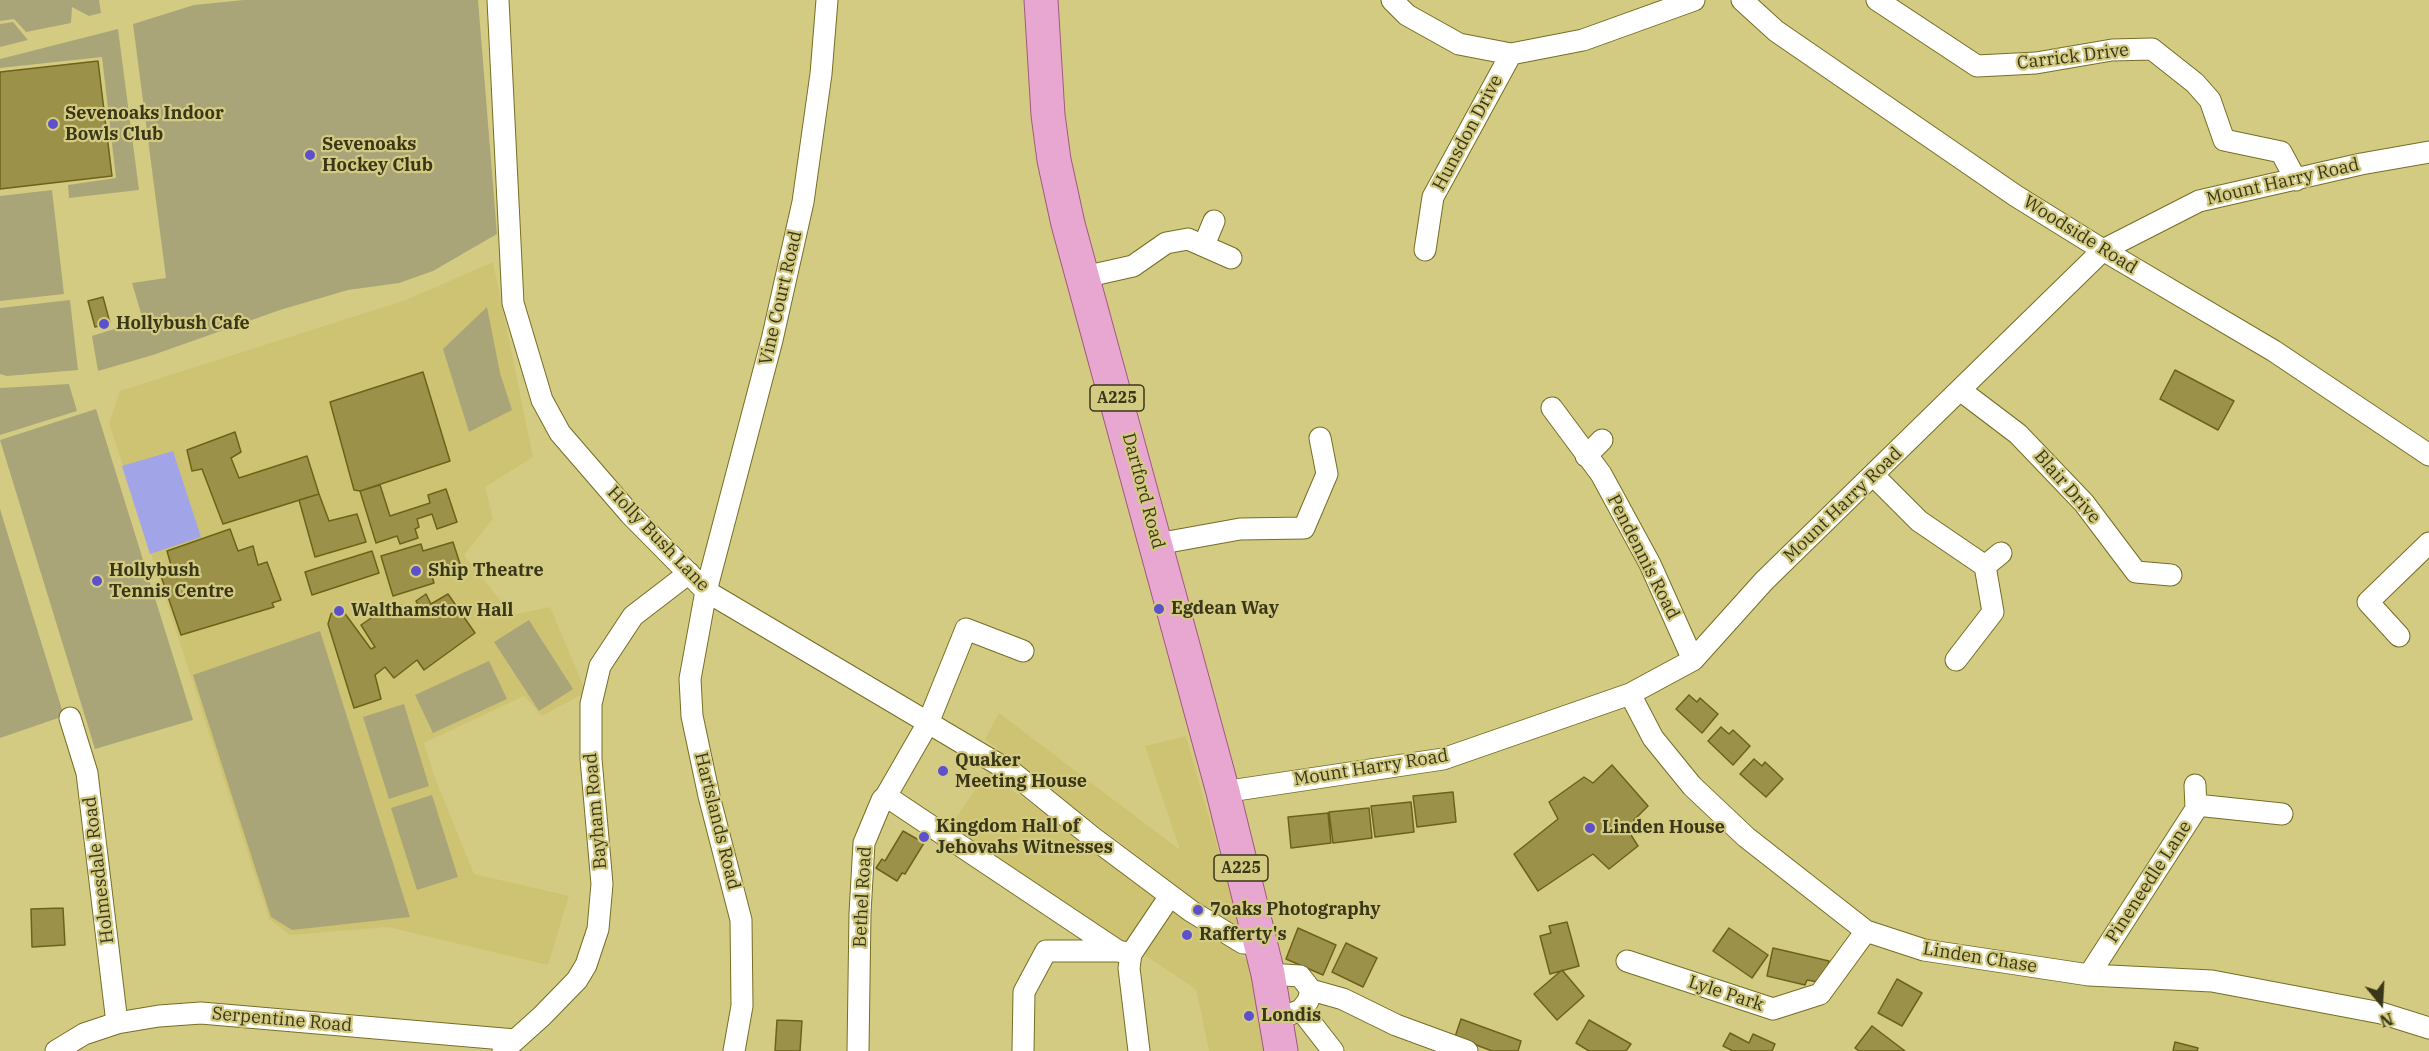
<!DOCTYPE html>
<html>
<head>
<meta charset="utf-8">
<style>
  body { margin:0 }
  #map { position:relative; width:2429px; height:1051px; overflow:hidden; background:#d4cb83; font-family:"IBM Plex Serif",serif }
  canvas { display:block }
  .north { position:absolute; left:2351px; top:973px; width:60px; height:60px; -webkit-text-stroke:4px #d4cb83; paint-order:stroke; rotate:162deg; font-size:16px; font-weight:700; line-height:24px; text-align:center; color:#3a3719 }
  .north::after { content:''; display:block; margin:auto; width:21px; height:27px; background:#3a3719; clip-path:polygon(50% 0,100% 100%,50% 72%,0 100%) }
</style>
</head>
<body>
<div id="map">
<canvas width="2429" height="1051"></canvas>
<div class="north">N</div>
</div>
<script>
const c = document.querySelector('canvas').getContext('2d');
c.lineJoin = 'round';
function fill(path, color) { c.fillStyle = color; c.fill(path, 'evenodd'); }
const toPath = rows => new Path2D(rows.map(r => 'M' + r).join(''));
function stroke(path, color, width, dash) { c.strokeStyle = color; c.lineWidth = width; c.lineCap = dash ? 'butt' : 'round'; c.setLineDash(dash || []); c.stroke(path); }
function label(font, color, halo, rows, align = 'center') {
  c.font = font + ' "IBM Plex Serif",serif'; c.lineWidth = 4.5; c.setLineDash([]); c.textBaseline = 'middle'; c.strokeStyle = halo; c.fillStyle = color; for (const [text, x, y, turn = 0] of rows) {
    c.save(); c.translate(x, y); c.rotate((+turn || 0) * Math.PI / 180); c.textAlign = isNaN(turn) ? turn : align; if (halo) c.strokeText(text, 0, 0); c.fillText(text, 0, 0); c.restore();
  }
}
const built = toPath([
  [493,262,533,457,485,487,493,519,464,555,512,615,550,607,586,692,542,716,524,696,424,743,435,778,474,874,569,896,548,965,388,927,290,935,269,919,109,423,120,391,406,300],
  [999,713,1180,850,1145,746,1186,736,1242,936,985,739],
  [987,772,1259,969,1270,1051,1209,1051,1196,989,950,827]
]);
const green = toPath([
  [0,0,99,0,101,13,89,16,72,7,71,23,26,32,14,19,0,21],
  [244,0,478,0,497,234,433,271,399,283,348,290,280,310,153,355,98,371,92,336,143,320,132,283,166,278,133,24,194,5],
  [13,22,28,40,0,47,0,24],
  [118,29,139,190,69,198,68,185,116,178,102,57,0,68,0,59],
  [52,190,64,294,0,301,0,196],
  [70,300,78,370,7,376,0,374,0,308],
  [487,307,500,373,512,410,469,432,443,349],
  [69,384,77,411,0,435,0,388],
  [96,409,193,720,95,749,0,440],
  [0,509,64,716,0,738],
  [529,620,573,689,539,711,494,642],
  [320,631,410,917,292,930,271,917,193,675],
  [489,661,507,699,433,733,415,695],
  [404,704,429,786,389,799,363,717],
  [432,795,458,877,417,890,391,808]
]);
const water = toPath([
  [173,451,201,537,150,554,122,466]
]);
const building = toPath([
  [98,61,112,176,0,189,0,72,98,61],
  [103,297,110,323,95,327,88,301,103,297],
  [2175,370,2234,401,2218,430,2160,399,2175,370],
  [423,372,450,461,360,491,354,490,330,402,423,372],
  [235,432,241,452,231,458,239,478,307,456,319,494,223,524,202,469,192,471,187,450,235,432],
  [380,485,390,516,430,503,428,495,446,489,457,522,437,529,432,514,417,519,419,527,415,529,418,538,400,544,397,536,376,543,360,491,380,485],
  [319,494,329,521,357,514,366,542,315,557,299,500,319,494],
  [230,529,238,551,253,546,258,565,267,562,281,600,272,603,274,607,181,635,161,576,173,572,167,551,230,529],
  [453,542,461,567,432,576,434,583,393,596,381,556,421,544,423,551,453,542],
  [372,551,379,573,312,595,305,572,372,551],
  [426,594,431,604,448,594,475,633,424,670,417,660,394,678,385,667,375,675,381,699,354,708,328,624,331,614,339,609,343,611,371,649,375,647,361,625,390,605,392,608,401,605,407,615,419,606,416,601,426,594],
  [1689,695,1697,702,1700,698,1718,714,1702,733,1676,709,1689,695],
  [1721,727,1729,734,1733,730,1750,746,1733,765,1708,741,1721,727],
  [1754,759,1762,766,1765,762,1783,779,1766,797,1740,774,1754,759],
  [1612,765,1648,806,1634,820,1631,835,1638,846,1609,869,1593,854,1538,891,1514,854,1558,819,1549,802,1584,777,1593,783,1612,765],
  [1453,792,1456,822,1417,827,1413,796,1453,792],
  [1411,802,1414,832,1375,837,1371,806,1411,802],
  [1369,808,1372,838,1333,843,1329,812,1369,808],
  [1328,813,1331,843,1291,848,1288,817,1328,813],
  [903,831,924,843,905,874,902,873,897,881,876,868,882,859,885,861,903,831],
  [63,908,65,945,32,947,31,909,63,908],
  [1567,922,1579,966,1550,974,1540,936,1551,933,1549,926,1567,922],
  [1298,928,1336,945,1323,975,1286,959,1298,928],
  [1729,928,1768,955,1752,978,1713,951,1729,928],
  [1346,943,1377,958,1363,987,1332,972,1346,943],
  [1773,948,1829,961,1824,983,1807,980,1805,985,1767,976,1773,948],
  [1562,970,1584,996,1557,1020,1534,994,1562,970],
  [1897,979,1922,993,1902,1026,1878,1013,1897,979],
  [1461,1019,1521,1041,1518,1051,1492,1051,1455,1037,1461,1019],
  [777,1020,802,1021,800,1051,775,1051,777,1020],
  [1589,1020,1631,1044,1626,1051,1589,1051,1576,1043,1589,1020],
  [1872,1026,1905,1051,1859,1051,1855,1048,1872,1026],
  [1730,1033,1749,1043,1753,1034,1775,1044,1772,1051,1733,1051,1723,1046,1730,1033],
  [2175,1042,2198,1048,2197,1051,2173,1051,2175,1042]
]);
const street = toPath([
  [498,0,513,303,542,400,560,433,630,514,706,591,1013,773,1092,837,1191,911,1243,943,1260,943],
  [1392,0,1407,15,1459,44,1511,54,1583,40,1694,0],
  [1742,0,1776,31,2016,196,2103,250,2274,351,2429,455],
  [1877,0,1977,66,2036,63,2112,50,2152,49,2195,83,2210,100,2224,140,2281,152,2296,180],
  [1204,245,1214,221],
  [1425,250,1433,197,1511,54],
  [1084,277,1133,266,1166,243,1188,239,1231,258],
  [1960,390,2018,434,2084,503,2136,572,2171,575],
  [1552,408,1601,474,1650,564,1693,660],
  [1586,456,1602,440],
  [1873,475,1919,521,1985,566,1993,612,1956,660],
  [1157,544,1240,529,1304,528,1327,474,1320,438],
  [1985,566,2001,553],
  [2399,636,2368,602,2429,543],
  [1630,694,1653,738,1692,786,1746,837,1866,931,1924,950,2089,975,2212,981,2381,1013,2429,1028],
  [70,718,87,773,117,1023],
  [1223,792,1443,759,1630,694,1693,660,1764,581,2103,250,2199,201,2361,164,2429,152],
  [886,796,1118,951],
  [2196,805,2282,814],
  [1131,954,1129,968,1139,1051],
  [1627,961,1773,1009,1820,994,1866,931],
  [1268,974,1300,976,1311,990,1308,1001,1301,1010,1275,1020],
  [2089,975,2196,809,2195,785],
  [1311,990,1343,999,1396,1025,1467,1051],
  [1301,1010,1333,1051],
  [56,1051,84,1034,117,1023,159,1016,201,1013,515,1040],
  [503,1051,542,1016,577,980,586,965,598,929,602,884,591,759,591,704,600,666,633,616,689,573],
  [734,1051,742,1006,741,920,709,796,692,716,690,679,706,591,772,340,803,202,821,74,827,0],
  [858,1051,860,913,864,843,882,800,886,796,928,723,966,629,1023,651],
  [1023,1051,1024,992,1046,951,1118,951,1131,954,1170,896]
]);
const primary = toPath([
  [1041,0,1048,115,1054,160,1068,224,1223,792,1268,974,1281,1051]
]);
const markers = [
  [53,124,6,"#5c51ca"],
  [310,155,6,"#5c51ca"],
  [104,324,6,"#5c51ca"],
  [416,571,6,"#5c51ca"],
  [97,581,6,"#5c51ca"],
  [1159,609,6,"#5c51ca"],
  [339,611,6,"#5c51ca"],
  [943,771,6,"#5c51ca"],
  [1590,828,6,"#5c51ca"],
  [924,837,6,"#5c51ca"],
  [1198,910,6,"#5c51ca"],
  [1187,935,6,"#5c51ca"],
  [1249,1016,6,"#5c51ca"]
];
const shields = [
  [1117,398,54],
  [1241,868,54]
];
const shieldNames = [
  ["A225",1117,398],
  ["A225",1241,868]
];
const streetNames = [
  ["Carrick Drive",2073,57,-7],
  ["Hunsdon Drive",1468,133,-62],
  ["Mount Harry Road",2283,182,-13],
  ["Woodside Road",2080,235,32],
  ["Vine Court Road",781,298,-77],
  ["Blair Drive",2067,487,49],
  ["Dartford Road",1143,491,75],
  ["Mount Harry Road",1843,505,-44],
  ["Holly Bush Lane",658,539,46],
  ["Pendennis Road",1643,557,63],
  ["Mount Harry Road",1371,768,-9],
  ["Bayham Road",596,811,-95],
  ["Hartslands Road",717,821,76],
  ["Holmesdale Road",99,870,-97],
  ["Pineneedle Lane",2149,882,-57],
  ["Bethel Road",863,897,-87],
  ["Linden Chase",1980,958,9],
  ["Lyle Park",1726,994,18],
  ["Serpentine Road",282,1020,5]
];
const poiNames = [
  ["Sevenoaks Indoor",65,114],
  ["Bowls Club",65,135],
  ["Sevenoaks",322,145],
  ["Hockey Club",322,166],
  ["Hollybush Cafe",116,324],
  ["Hollybush",109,571],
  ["Tennis Centre",109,592],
  ["Ship Theatre",428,571],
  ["Egdean Way",1171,609],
  ["Walthamstow Hall",351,611],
  ["Quaker",955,761],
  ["Meeting House",955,782],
  ["Kingdom Hall of",936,827],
  ["Jehovahs Witnesses",936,848],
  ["Linden House",1602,828],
  ["7oaks Photography",1210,910],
  ["Rafferty's",1199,935],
  ["Londis",1261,1016]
];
fill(built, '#cdc372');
fill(green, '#aaa579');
fill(water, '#a1a4e6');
fill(building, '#9b9149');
stroke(building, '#6d6318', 1.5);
stroke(street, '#776e25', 23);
stroke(primary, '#a1597d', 35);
stroke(street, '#fff', 21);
stroke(primary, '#e8a7d1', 33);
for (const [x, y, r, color] of markers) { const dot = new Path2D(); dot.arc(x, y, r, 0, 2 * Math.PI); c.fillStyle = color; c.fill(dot); stroke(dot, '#d4cb83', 2); }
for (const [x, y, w] of shields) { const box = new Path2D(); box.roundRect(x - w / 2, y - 13, w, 26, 4.5); c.fillStyle = '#d4cb83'; c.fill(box); stroke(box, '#3a3719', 1.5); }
label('bold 16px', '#3a3719', null, shieldNames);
label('18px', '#3a3719', '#d4cb83', streetNames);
label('bold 18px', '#3a3719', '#d4cb83', poiNames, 'left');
</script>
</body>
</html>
